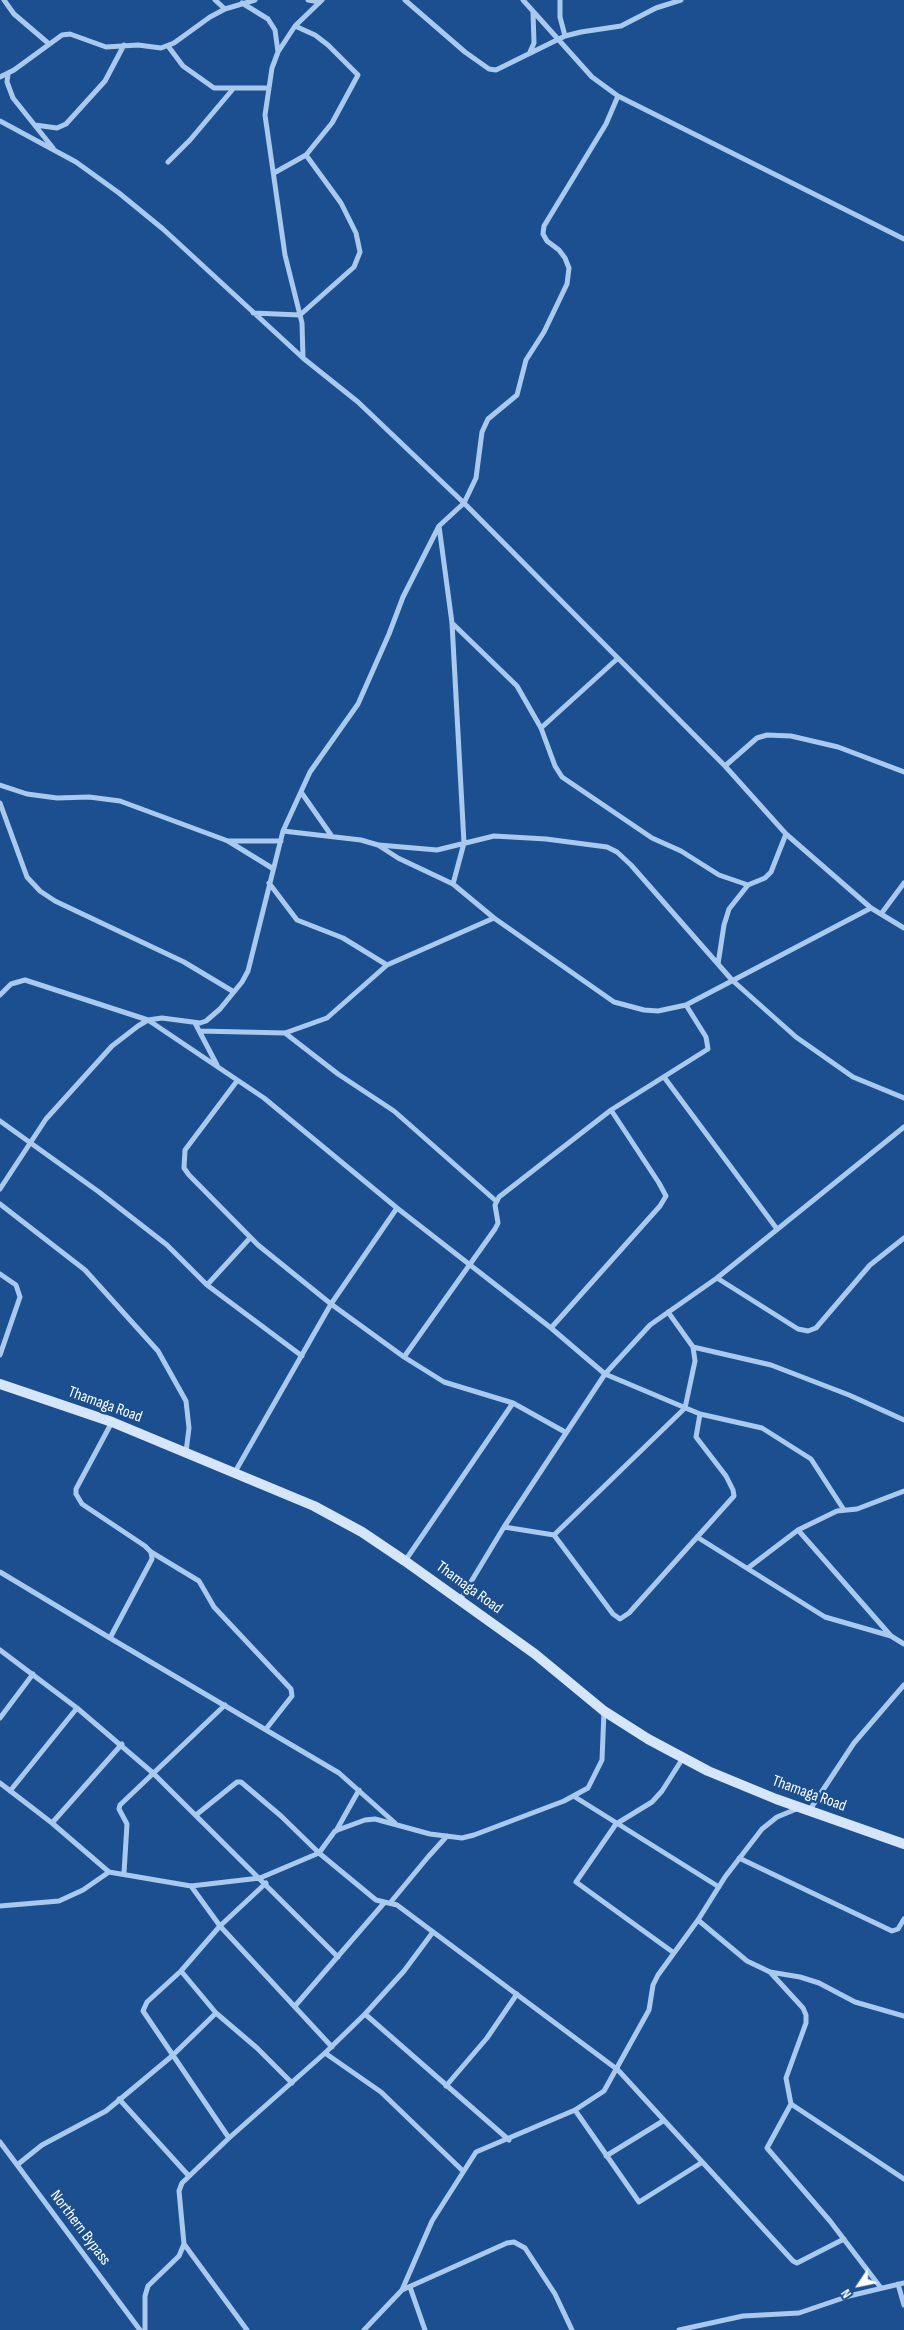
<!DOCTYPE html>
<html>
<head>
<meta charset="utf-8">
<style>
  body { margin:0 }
  #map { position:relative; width:904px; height:2330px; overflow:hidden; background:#1b4f8f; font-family:"Sofia Sans Condensed",sans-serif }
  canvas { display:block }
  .north { position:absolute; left:834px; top:2260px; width:50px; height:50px; -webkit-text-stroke:4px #1b4f8f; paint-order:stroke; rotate:236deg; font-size:14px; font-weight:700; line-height:20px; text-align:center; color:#fff }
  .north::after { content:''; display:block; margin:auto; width:18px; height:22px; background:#fff; clip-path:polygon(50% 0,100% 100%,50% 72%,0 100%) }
</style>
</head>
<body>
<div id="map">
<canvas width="904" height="2330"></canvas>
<div class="north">N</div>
</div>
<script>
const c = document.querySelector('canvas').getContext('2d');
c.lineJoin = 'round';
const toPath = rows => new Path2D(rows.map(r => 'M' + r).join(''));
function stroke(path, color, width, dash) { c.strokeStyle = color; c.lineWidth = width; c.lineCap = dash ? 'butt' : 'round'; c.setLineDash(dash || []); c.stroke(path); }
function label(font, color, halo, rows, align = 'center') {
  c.font = font + ' "Sofia Sans Condensed",sans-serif'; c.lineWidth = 5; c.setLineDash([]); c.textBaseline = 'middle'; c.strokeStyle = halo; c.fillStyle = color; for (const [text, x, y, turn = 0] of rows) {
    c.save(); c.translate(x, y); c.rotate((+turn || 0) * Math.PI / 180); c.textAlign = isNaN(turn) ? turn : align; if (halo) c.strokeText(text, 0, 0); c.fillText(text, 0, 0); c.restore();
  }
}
const street = toPath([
  [4,0,14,14,48,43],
  [215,0,225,9],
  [308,0,320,2],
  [405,0,465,52,489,69,496,70,565,36,560,17,560,0],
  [523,0,592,77,618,96,904,239],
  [242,3,268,19,275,30,278,52],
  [565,36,581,32,621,26,656,8,681,0],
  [168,46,183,66,214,88,268,88],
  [530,52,534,43,533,12],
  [8,74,7,82,13,98,53,148],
  [0,77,14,70,62,35,70,34,106,47,138,45,161,48,174,43,210,17,225,9,255,0],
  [0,121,76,162,119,193,163,229,303,358,358,402,464,503,725,766,786,834,871,908,904,928],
  [35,125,57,128,66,124,105,81,124,45],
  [168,162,190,140,233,89],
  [274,173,306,155,332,123,358,75,328,45,315,35,295,26],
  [253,313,300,315,354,267,360,252,356,233,341,203,306,155],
  [303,358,302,323,285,255,265,115,272,68,278,52,295,26,322,0],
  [439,526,452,623,464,843,453,884],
  [452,623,517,686,541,728,555,766,562,777,652,838,681,851,719,875,748,885],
  [541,728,617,659],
  [725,766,757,738,767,735,791,736,838,747,904,772],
  [0,785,27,794,57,798,89,797,120,801,228,841,272,868],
  [301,792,331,835],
  [0,803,27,877,40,891,55,901,184,962,234,992],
  [283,831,361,840,378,845,398,858,453,884,494,918,614,1002,644,1010,658,1011,686,1005,871,908],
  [229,841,281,841],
  [379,845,437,850,494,836,546,839,607,847,617,852,631,865,732,980,796,1037,853,1077,904,1098],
  [269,883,297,920,343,938,387,965],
  [881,914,904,883],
  [718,964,724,925,729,909,748,885,765,878,771,872,786,834],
  [0,995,11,984,25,980,148,1020,264,1098,397,1208,551,1328,605,1374,700,1414,762,1428,811,1459,844,1510],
  [195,1023,217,1065],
  [200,1031,285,1033,327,1018,387,965,494,918],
  [285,1033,338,1074,394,1111,496,1201],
  [664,1077,777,1229],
  [237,1081,185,1150,184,1168,189,1175,258,1245,331,1304,404,1357,444,1382,513,1403,565,1432],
  [0,1121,99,1192,167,1245,207,1285,302,1356],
  [0,1189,46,1119,112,1046,138,1026,148,1020,162,1018,200,1023,206,1021,220,1009,242,982,248,971,283,831,310,772,358,704,389,634,403,597,439,526,464,503,476,478,482,432,488,419,517,395,526,360,544,332,567,284,569,268,565,258,559,250,547,241,543,234,544,226,606,124,618,96],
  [0,1204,85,1270,158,1351,186,1401,189,1428,186,1452],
  [0,1274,16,1285,20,1297,0,1355],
  [717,1278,798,1329,808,1331,816,1328,870,1265,904,1238],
  [207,1285,250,1238],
  [551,1328,660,1206,666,1196,659,1183,611,1110],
  [693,1347,771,1365,849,1395,904,1420],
  [404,1357,495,1229,498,1223,495,1205,499,1197,611,1110,708,1049,706,1037,686,1005],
  [112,1422,76,1489,76,1494,82,1504,145,1546,151,1552,152,1559,110,1638,339,1773,395,1823],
  [235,1472,331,1304,397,1208],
  [504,1527,554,1535,685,1408,695,1361,693,1347,668,1312],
  [798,1530,891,1636],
  [554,1535,613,1614,620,1619,629,1613,734,1496,733,1490,726,1476,696,1437,700,1414],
  [697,1537,825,1617,891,1636,904,1644],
  [151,1552,199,1581,214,1607,291,1689,292,1696,266,1729],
  [405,1561,513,1403],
  [748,1568,798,1530,837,1511,857,1509,904,1491],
  [0,1572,110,1638],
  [460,1600,504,1527,605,1374,650,1325,717,1278,904,1127],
  [0,1650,77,1708,153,1773,338,1957],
  [0,1718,33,1674],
  [0,1783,52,1823,109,1872],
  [10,1791,77,1708],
  [575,1797,719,1887],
  [809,1811,854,1743,904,1685],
  [196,1815,237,1782,241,1782,281,1816,319,1853,376,1900,397,1905,618,2070,793,2261,797,2263,844,2239],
  [52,1823,122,1744],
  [336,1831,359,1790],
  [739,1858,892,1931,898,1929,904,1919],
  [124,1873,127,1824,119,1809,120,1805,225,1705],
  [191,1886,220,1926,332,2047],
  [390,1903,428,1857,447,1836],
  [0,1906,59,1901,83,1890,109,1872,191,1886,260,1878,319,1853,335,1831,365,1820,375,1819,430,1834,462,1838,474,1835,564,1801,588,1788,602,1760,604,1711],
  [698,1920,747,1961,770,1972,800,1977,819,1983,855,2002,904,2016],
  [674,1953,576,1882,616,1824,652,1802,662,1791,683,1758],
  [181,1971,216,2013,257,2048,292,2083],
  [770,1972,803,2008,806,2015,806,2023,786,2078,791,2104,767,2148,830,2221,881,2288],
  [295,2006,384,1903],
  [365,2014,509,2140],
  [325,2053,381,2092,463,2171],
  [446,2086,487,2038,517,1994],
  [119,2099,188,2175],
  [791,2104,904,2179],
  [575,2110,639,2202,701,2163],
  [229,2138,143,2011,147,2002,181,1971,220,1926,266,1883],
  [0,2142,140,2330],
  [606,2156,663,2121],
  [17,2165,42,2145,106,2111,172,2056,216,2013],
  [184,2244,247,2330],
  [898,2284,904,2305],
  [410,2287,425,2330],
  [402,2290,507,2243,514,2242,525,2248,555,2294,572,2330],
  [145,2330,145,2296,148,2286,179,2256,184,2244,179,2191,182,2183,229,2138,325,2053,365,2014,404,1971,433,1932],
  [364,2330,402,2290,432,2221,476,2152,575,2110,604,2091,649,2010,653,1985,658,1975,698,1920,725,1877,762,1829,777,1817,799,1808],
  [679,2330,743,2316,799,2313,849,2296,904,2283]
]);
const secondary = toPath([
  [0,1384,112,1422,314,1506,362,1532,405,1561,535,1654,604,1711,648,1739,708,1771,776,1799,904,1844]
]);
const streetNames = [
  ["Thamaga Road",105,1405,20],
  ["Thamaga Road",469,1588,36],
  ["Thamaga Road",809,1794,20],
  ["Northern Bypass",80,2228,53]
];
stroke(street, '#a9c9ee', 5);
stroke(secondary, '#d6e6fa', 10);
label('16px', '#fff', '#1b4f8f', streetNames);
</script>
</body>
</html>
